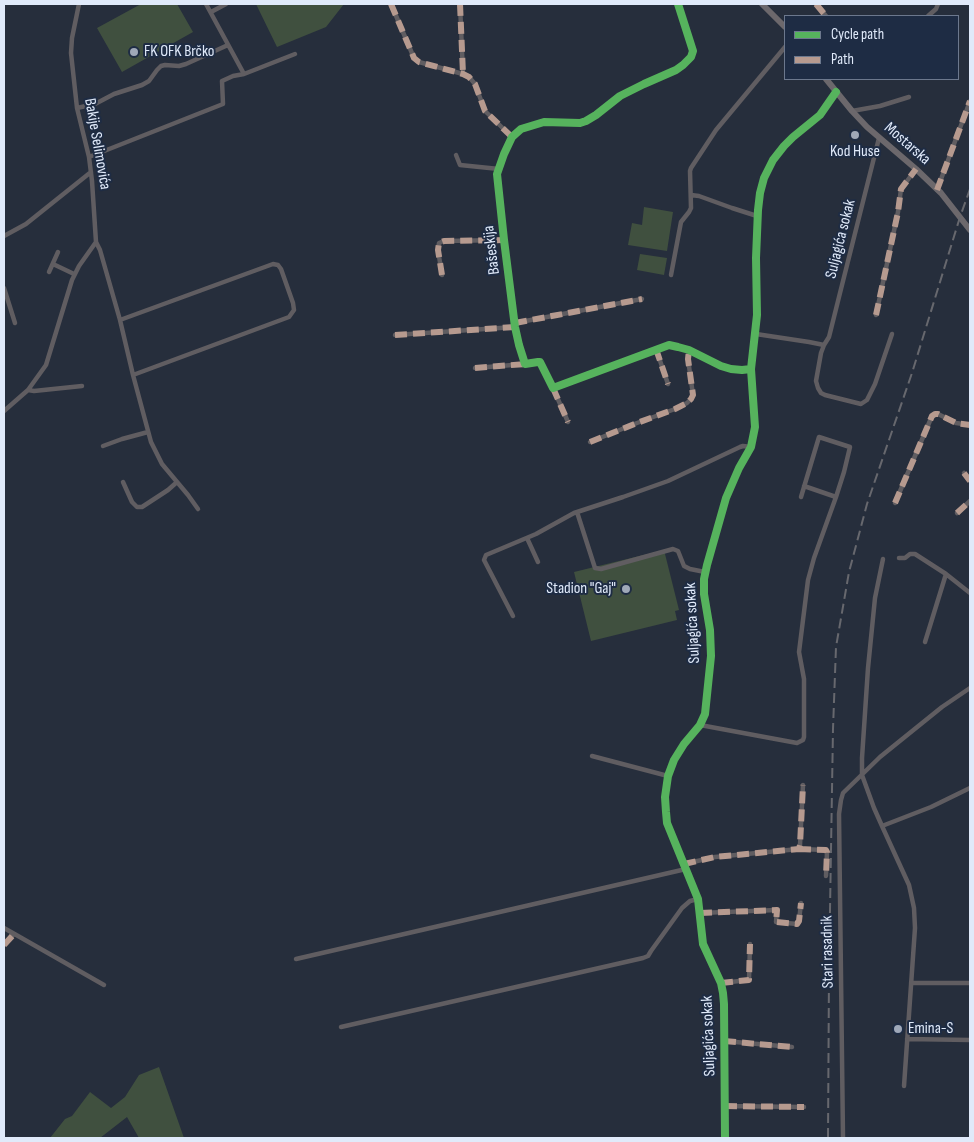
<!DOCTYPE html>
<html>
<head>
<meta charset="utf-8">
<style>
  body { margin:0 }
  #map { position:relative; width:974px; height:1142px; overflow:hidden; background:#262e3c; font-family:"Sofia Sans Condensed",sans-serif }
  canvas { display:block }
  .frame { position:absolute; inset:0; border:5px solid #e0eafa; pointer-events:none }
  .legend { position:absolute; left:784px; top:15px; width:175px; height:65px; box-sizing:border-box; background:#1e2c44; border:1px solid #6c788d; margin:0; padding:6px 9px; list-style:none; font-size:15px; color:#e0eafa }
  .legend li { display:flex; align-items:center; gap:10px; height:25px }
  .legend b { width:25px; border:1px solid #6c788d }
</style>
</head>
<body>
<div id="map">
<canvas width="974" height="1142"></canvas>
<div class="frame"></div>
<ul class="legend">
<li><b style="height:6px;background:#56b35d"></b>Cycle path</li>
<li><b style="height:6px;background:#b69a8f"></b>Path</li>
</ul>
</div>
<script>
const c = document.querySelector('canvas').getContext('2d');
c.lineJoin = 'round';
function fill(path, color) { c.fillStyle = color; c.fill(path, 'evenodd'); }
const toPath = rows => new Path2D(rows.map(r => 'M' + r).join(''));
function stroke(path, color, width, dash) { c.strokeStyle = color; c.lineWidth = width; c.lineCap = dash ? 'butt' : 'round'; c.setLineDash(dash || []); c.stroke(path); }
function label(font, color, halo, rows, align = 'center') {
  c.font = font + ' "Sofia Sans Condensed",sans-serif'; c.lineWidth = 4; c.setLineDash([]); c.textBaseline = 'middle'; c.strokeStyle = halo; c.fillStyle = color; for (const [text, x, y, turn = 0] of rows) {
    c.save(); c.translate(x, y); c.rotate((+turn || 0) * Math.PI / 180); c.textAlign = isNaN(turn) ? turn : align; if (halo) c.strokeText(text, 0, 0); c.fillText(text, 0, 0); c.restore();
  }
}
const green = toPath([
  [141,4,177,4,193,32,122,72,97,28],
  [256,4,344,4,326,27,277,47],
  [644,207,673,212,667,251,628,245,632,223,642,225],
  [640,254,667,258,664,275,637,270],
  [664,550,679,610,675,611,677,620,591,641,574,572],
  [159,1067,184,1138,139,1138,127,1117,100,1138,50,1138,65,1119,72,1116,90,1092,111,1108,125,1097,139,1075]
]);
const street = toPath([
  [391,4,414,58,419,62,463,74,469,77,475,84,485,111,512,137],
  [460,4,463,74],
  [678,4,693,51,691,57,683,65,676,70,644,84,620,96,596,115,586,121,580,123,544,122,521,129,512,137,504,154,497,174,504,240,515,327,519,345,525,364,538,362,540,362,553,388,669,345,678,347,689,350,721,366,731,369,742,370,751,369],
  [816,4,826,16],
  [211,12,226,4],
  [928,16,936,9,938,4],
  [244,74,295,54],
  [77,108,95,104,114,94,142,85,149,81,157,70,161,66,165,65,179,66,186,64,228,45],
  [852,111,880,106,909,97],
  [456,155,460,165,499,169],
  [89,157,223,104,222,81,233,76,244,74,206,4],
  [937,190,970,101],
  [691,195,699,196,732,208,757,216],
  [4,236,26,224,91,172],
  [96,242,100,250,120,320,133,375,151,442,162,464,188,495,198,509],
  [53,264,74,274],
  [49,272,58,252],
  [442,275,438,250,439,243,444,241,504,240],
  [671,275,681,222,689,212,691,208,690,171,691,168,716,130,785,47],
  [4,288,15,323],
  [876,315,898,212,901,189,916,169],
  [120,320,273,264,278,265,281,269,293,303,294,310,289,317,133,375],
  [515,323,642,299],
  [756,334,809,342,824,345,829,337,840,293,879,138],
  [395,335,515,327],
  [824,345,821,353,816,381,818,388,821,393,825,395,861,404,867,400,875,384,892,334],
  [656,349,668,384],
  [475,368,525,364],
  [553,388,568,422],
  [28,390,34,391,82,386],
  [4,411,28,390,46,365,72,280,79,266,96,242,92,181,89,157,77,108,71,53,72,38,79,4],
  [590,442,637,423,675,409,687,403,691,399,693,395,688,359,689,350],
  [103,446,122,439,148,432],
  [964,473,970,481],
  [123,482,132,502,137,507,142,507,168,490,177,482],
  [801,497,819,437,850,447,844,472,836,497],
  [895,503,932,416,935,414,938,414,956,423,970,425],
  [577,512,595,568,601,569,673,549,678,551,684,566,690,569,705,572],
  [957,513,970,501],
  [527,538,538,562],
  [899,558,905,558,910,554,915,554,946,574,970,593],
  [883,559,875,598,868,668,862,758,862,775,874,808,882,826,931,807,970,788],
  [513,616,484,560,486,555,536,534,574,513,623,497,668,481,740,447,743,446,751,447],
  [925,642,946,574],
  [700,725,797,743,803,740,804,737,804,679,799,652,808,580,814,558,836,497,804,486],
  [592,756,668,776],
  [882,826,909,885,914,908,915,928,904,1086],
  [799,849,826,850,827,852,826,876],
  [684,864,715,857,799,849,800,845,803,785],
  [700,913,777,910,776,922,797,924,799,921,801,903],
  [4,928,104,985],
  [4,945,14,934],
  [296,959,686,869],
  [721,983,749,980,750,944],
  [911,983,970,983],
  [341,1027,643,958,648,956,651,951,682,908,690,901,698,899],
  [907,1039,970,1040],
  [724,1041,792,1047],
  [725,1106,804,1107],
  [725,1138,724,1004,723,993,721,983,703,944,698,899,667,823,666,812,665,797,668,776,674,760,684,744,700,725,705,714,711,656,710,630,704,594,704,579,707,565,726,498,739,468,751,447,755,427,751,369,757,315,756,258,758,210,760,193,764,178,773,160,784,146,793,137,820,115,836,92],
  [843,1138,839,814,841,800,843,793,880,757,942,707,970,688]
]);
const secondary = toPath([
  [762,4,785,27],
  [826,79,852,111,867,127,916,169,941,193,970,230]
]);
const rail = toPath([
  [828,1138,829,971,833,729,836,647,849,572,867,504,912,373,960,217,970,189]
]);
const quiet = toPath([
  [391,4,414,58,419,62,463,74,469,77,475,84,485,111,512,137],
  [460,4,463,74],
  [816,4,826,16],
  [937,190,970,101],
  [442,275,438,250,439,243,444,241,504,240],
  [876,315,898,212,901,189,916,169],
  [515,323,642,299],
  [395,335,515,327],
  [656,349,668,384],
  [475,368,525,364],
  [553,388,568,422],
  [590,442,637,423,675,409,687,403,691,399,693,395,688,359,689,350],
  [964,473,970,481],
  [895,503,932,416,935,414,938,414,956,423,970,425],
  [957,513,970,501],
  [799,849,826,850,827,852,826,876],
  [684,864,715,857,799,849,800,845,803,785],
  [700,913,777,910,776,922,797,924,799,921,801,903],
  [4,945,14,934],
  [721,983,749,980,750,944],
  [724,1041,792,1047],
  [725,1106,804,1107]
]);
const cycleway = toPath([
  [678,4,693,51,691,57,683,65,676,70,644,84,620,96,596,115,586,121,580,123,544,122,521,129,512,137,504,154,497,174,504,240,515,327,519,345,525,364,538,362,540,362,553,388,669,345,678,347,689,350,721,366,731,369,742,370,751,369],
  [725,1138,724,1004,723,993,721,983,703,944,698,899,667,823,666,812,665,797,668,776,674,760,684,744,700,725,705,714,711,656,710,630,704,594,704,579,707,565,726,498,739,468,751,447,755,427,751,369,757,315,756,258,758,210,760,193,764,178,773,160,784,146,793,137,820,115,836,92]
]);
const markers = [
  [134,52,5,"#9fa8b8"],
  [855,135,5,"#9fa8b8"],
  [626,589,5,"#9fa8b8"],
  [898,1029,5,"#9fa8b8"]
];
const poiNames = [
  ["FK OFK Brčko",144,52],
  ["Kod Huse",855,152,"center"],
  ["Stadion \"Gaj\"",616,589,"right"],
  ["Emina-S",908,1029]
];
const streetNames = [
  ["Bakije Selimovića",97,144,80],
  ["Mostarska",907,144,41],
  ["Suljagića sokak",841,239,-76],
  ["Bašeskija",492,250,-97],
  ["Suljagića sokak",693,623,-93],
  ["Stari rasadnik",828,952,-91],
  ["Suljagića sokak",709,1036,-92]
];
fill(green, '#40503f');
stroke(street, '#605d61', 4.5);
stroke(secondary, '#6c686c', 6);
stroke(rail, '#67686e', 2, [10, 5]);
stroke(quiet, '#b69a8f', 6, [12, 6]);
stroke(cycleway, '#56b35d', 8);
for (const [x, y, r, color] of markers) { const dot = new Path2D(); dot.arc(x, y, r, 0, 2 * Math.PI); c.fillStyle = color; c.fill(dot); stroke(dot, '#1e2c44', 2); }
label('16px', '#e0eafa', '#1e2c44', poiNames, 'left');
label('16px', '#e0eafa', '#1e2c44', streetNames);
</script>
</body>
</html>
